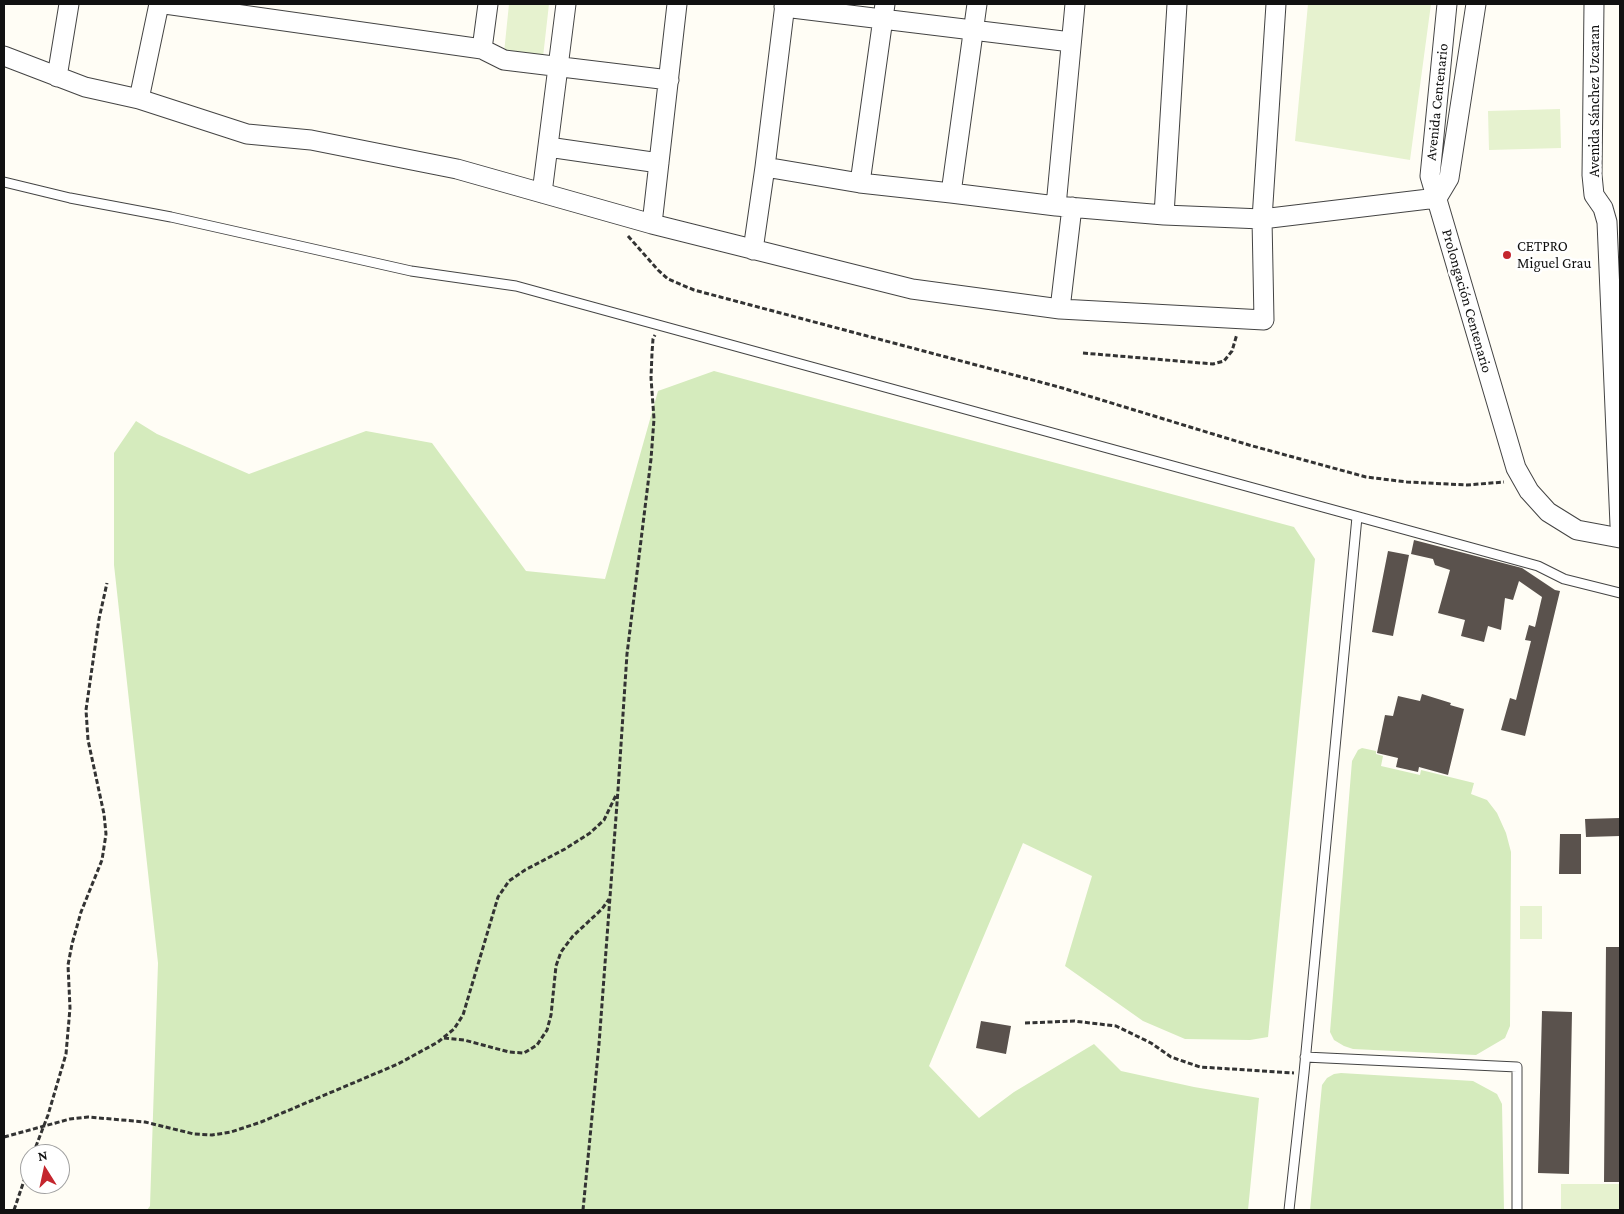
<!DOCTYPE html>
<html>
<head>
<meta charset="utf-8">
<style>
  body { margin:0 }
  #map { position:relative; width:1624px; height:1214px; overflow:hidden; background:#fffdf5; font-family:"Crimson Pro",serif }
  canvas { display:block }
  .frame { position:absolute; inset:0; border:5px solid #111; pointer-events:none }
  .north { position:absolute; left:20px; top:1144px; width:50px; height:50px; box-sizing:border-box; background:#fff; border:1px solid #a0a0a0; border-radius:50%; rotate:350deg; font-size:14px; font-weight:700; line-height:20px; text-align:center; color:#111 }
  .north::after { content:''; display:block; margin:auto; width:18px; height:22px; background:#c4262e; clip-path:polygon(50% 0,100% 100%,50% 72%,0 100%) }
</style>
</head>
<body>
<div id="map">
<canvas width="1624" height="1214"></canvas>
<div class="frame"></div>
<div class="north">N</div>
</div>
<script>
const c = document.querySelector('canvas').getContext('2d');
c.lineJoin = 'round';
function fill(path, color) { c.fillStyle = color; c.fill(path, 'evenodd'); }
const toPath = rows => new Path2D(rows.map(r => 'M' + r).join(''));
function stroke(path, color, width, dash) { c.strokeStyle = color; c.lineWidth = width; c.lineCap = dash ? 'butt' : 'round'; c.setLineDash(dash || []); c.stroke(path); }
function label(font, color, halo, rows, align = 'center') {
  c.font = font + ' "Crimson Pro",serif'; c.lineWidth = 5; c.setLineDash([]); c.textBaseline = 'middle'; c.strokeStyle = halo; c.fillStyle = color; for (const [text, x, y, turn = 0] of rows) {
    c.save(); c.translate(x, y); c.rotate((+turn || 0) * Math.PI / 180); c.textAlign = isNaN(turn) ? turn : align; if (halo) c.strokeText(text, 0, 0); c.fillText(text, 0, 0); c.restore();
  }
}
const green = toPath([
  [714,371,1294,527,1315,559,1268,1037,1250,1040,1185,1039,1143,1021,1065,966,1092,876,1023,843,929,1066,979,1118,1014,1092,1094,1044,1121,1071,1194,1087,1259,1098,1248,1210,147,1210,150,1206,158,963,114,565,114,453,136,421,157,434,249,474,366,431,432,443,526,571,605,579,658,391],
  [1362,748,1376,751,1376,754,1383,756,1381,766,1420,775,1421,770,1474,783,1471,794,1487,800,1497,813,1506,833,1511,852,1510,1026,1505,1038,1476,1055,1353,1049,1344,1046,1334,1040,1330,1032,1352,761,1358,750],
  [1341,1073,1473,1081,1497,1094,1502,1104,1504,1210,1310,1210,1322,1085,1327,1078,1334,1074]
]);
const pitch = toPath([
  [509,4,549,4,543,57,504,53],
  [1308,4,1431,4,1410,160,1295,141],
  [1560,109,1561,148,1489,150,1488,111],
  [1520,906,1542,906,1542,939,1520,939],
  [1561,1184,1620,1184,1620,1210,1561,1210]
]);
const building = toPath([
  [1414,540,1522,568,1555,590,1560,591,1525,736,1501,730,1510,698,1516,700,1531,641,1525,640,1529,625,1535,627,1542,597,1519,581,1513,600,1505,598,1501,630,1488,626,1484,642,1461,636,1465,620,1438,613,1450,570,1435,565,1433,559,1411,554],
  [1388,551,1409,555,1393,636,1372,632],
  [1422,694,1451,703,1450,705,1464,709,1448,775,1419,767,1418,772,1396,767,1398,758,1377,753,1385,715,1393,716,1398,696,1420,701],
  [1620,818,1620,836,1586,837,1585,819],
  [1560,834,1581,834,1581,874,1559,874],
  [1606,947,1620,947,1620,1182,1604,1182],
  [1542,1011,1572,1012,1569,1174,1538,1173],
  [981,1021,1011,1026,1006,1054,976,1048]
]);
const path = toPath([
  [628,236,658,270,668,279,694,290,1059,387,1249,445,1366,477,1407,482,1467,485,1504,482],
  [1083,353,1213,364,1224,361,1232,351,1237,334],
  [1025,1023,1074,1021,1116,1026,1151,1043,1171,1057,1200,1067,1294,1073],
  [444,1038,464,1040,509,1052,524,1053,537,1045,547,1030,551,1015,556,966,561,952,573,936,602,909,609,899],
  [4,1137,70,1119,88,1117,145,1122,194,1134,212,1135,231,1132,261,1122,398,1064,438,1042,454,1029,463,1015,498,897,509,881,525,870,565,849,590,833,604,820,616,795],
  [33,1154,48,1115,66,1054,70,1008,68,965,72,944,81,912,102,860,106,834,104,814,88,740,86,710,99,619,107,583],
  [14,1210,30,1163],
  [583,1210,599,1044,618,790,627,654,651,459,654,419,651,378,652,353,653,339,655,335]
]);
const lane = toPath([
  [4,182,70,198,171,217,411,271,516,286,1538,566,1564,579,1620,593],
  [1305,1057,1517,1067,1517,1210],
  [1289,1210,1304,1073,1357,517]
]);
const street = toPath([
  [165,4,482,49,504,60,669,80],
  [1447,4,1430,176,1516,468,1529,491,1548,512,1577,530,1620,538],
  [1594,4,1592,175,1594,195,1603,208,1607,222,1620,525],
  [784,7,1071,42],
  [482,49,488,4],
  [4,56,85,87,139,99,247,134,311,140,457,169,652,224,912,289,1060,309,1264,320,1262,219,1276,4],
  [57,77,69,4],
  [139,99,159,4],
  [548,147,659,163],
  [765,167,860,183,951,193,1056,206,1164,215,1262,219,1437,198],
  [860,183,885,4],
  [542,193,566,4],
  [951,193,977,4],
  [1437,198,1449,178,1476,4],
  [1056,206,1075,4],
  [1164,215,1177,4],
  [652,224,677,4],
  [753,250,765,167,785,4],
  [1060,309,1072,207]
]);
const markers = [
  [1507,255,5,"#c4262e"]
];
const streetNames = [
  ["Avenida Sánchez Uzcaran",1594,101,-90],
  ["Avenida Centenario",1437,102,-84],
  ["Prolongación Centenario",1467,301,74]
];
const poiNames = [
  ["CETPRO",1517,246],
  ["Miguel Grau",1517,263]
];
fill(green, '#d5ebbd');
fill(pitch, '#e6f2cf');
fill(building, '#5a524d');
stroke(lane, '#444', 11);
stroke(street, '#444', 21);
stroke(path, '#333', 3, [5, 2.5]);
stroke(lane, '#fff', 9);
stroke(street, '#fff', 19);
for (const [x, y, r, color] of markers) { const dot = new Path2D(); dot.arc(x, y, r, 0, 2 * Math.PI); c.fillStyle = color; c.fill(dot); stroke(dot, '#fff', 2); }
label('15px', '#111', '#fff', streetNames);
label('15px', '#111', '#fff', poiNames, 'left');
</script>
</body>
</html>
